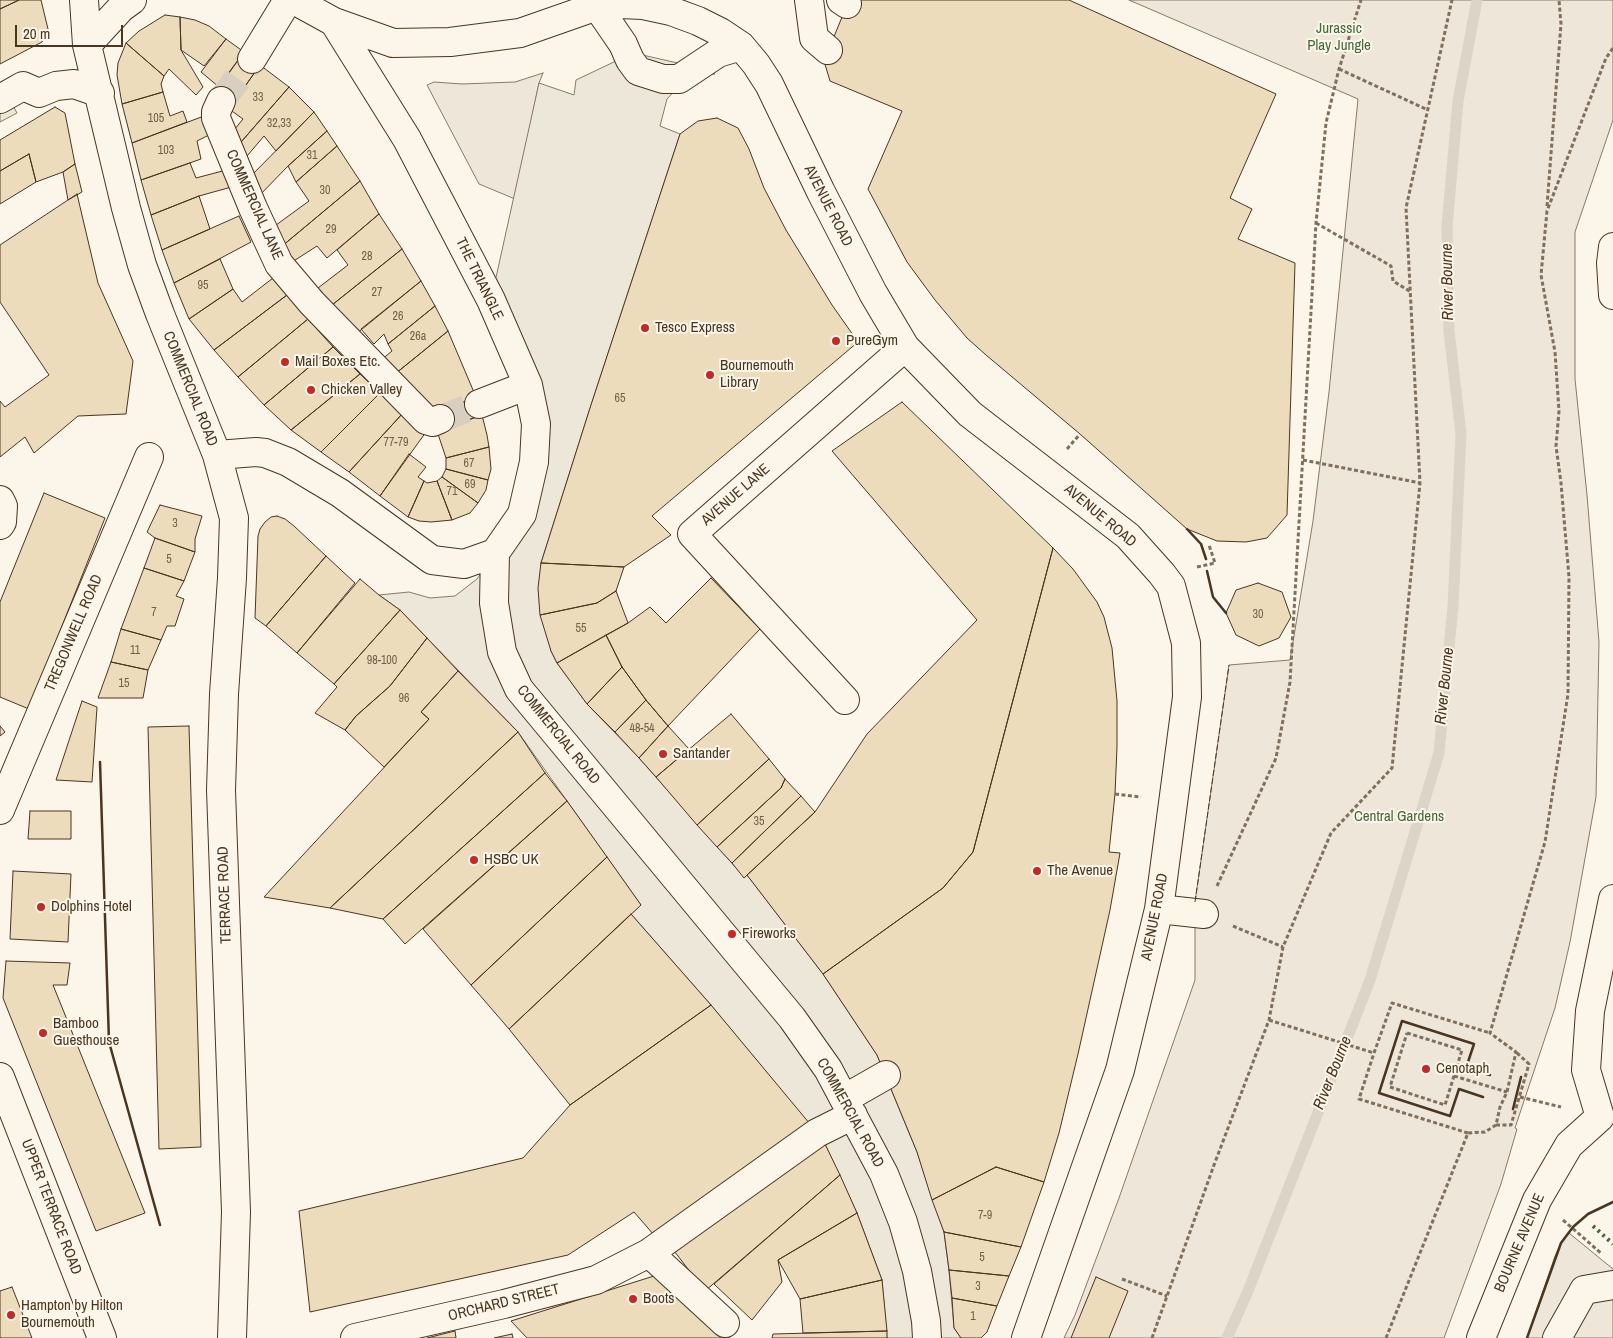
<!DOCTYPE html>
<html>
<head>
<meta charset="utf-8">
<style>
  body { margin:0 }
  #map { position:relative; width:1613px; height:1338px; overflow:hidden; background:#fbf6e9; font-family:"Archivo Narrow",sans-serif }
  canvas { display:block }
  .scale { position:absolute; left:15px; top:25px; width:108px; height:22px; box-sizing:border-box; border:2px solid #4a3520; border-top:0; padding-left:6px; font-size:15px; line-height:18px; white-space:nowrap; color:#4a3520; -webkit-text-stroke:4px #fbf6e9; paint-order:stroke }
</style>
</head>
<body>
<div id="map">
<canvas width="1613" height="1338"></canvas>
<div class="scale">20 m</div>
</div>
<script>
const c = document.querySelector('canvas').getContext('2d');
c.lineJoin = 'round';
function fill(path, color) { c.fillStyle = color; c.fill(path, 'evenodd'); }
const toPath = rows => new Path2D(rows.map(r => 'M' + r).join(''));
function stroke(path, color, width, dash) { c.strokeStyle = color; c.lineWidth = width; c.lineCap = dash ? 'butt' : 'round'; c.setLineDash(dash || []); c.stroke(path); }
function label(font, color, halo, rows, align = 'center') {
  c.font = font + ' "Archivo Narrow",sans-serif'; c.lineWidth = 4; c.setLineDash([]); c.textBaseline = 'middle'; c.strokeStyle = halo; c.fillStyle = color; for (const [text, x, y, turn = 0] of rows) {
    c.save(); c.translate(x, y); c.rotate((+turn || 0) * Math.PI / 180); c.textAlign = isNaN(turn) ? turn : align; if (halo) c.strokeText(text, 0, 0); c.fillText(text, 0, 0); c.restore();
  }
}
const green = toPath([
  [1129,0,1613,0,1613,120,1575,232,1575,379,1587,495,1599,642,1596,797,1570,942,1555,1008,1515,1128,1517,1129,1501,1184,1444,1338,1064,1338,1075,1315,1119,1198,1195,980,1195,902,1229,665,1290,660,1313,521,1329,392,1358,99,1129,0],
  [543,73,539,83,515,199,479,184,427,85,434,82,462,84,515,82,543,73],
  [1569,1233,1613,1269,1613,1278,1549,1338,1527,1338,1555,1256,1561,1243,1569,1233],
  [1613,1295,1613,1338,1571,1338,1593,1299,1613,1295]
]);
const parking = toPath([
  [638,54,682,64,701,64,715,74,697,75,681,84,667,99,660,126,680,134,590,408,541,563,551,651,557,663,587,704,639,758,744,877,747,875,823,974,877,1055,917,1152,944,1232,949,1270,954,1328,961,1338,887,1338,882,1280,857,1213,824,1142,711,1005,631,914,641,905,518,732,400,610,379,595,409,592,430,598,455,596,477,579,495,553,534,462,491,300,539,83,574,95,576,80,618,60,638,54],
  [12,104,17,113,0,122,0,111,12,104]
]);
const stream = toPath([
  [1227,1338,1248,1291,1370,980,1439,753,1453,606,1461,434,1449,331,1447,227,1458,101,1477,0]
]);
const building = toPath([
  [0,0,19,0,0,9,0,0],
  [19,0,41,0,48,29,42,42,0,64,0,9,19,0],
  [849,0,1069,0,1276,94,1230,198,1252,209,1238,239,1295,263,1287,515,1267,538,1246,542,1217,541,1187,529,1080,434,986,355,967,338,935,300,907,262,868,189,902,111,830,81,824,61,849,0],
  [165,15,180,17,181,50,203,87,196,95,169,69,164,76,126,43,139,31,165,15],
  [180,17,195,20,209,26,226,39,204,66,181,50,180,17],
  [226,39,244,52,219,87,201,72,226,39],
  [126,43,164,76,161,84,163,92,122,104,117,75,118,63,126,43],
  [244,52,260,65,229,109,213,94,244,52],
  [260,65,289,87,235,149,230,135,243,119,229,109,260,65],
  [289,87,314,112,276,151,264,136,242,162,235,149,289,87],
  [163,92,170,116,183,111,187,122,132,143,122,104,163,92],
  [55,107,65,113,75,164,63,172,36,182,29,154,0,171,0,140,55,107],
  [314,112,327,131,288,166,257,198,248,179,314,112],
  [204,116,213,133,197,141,201,159,141,180,132,143,204,116],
  [717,118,738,128,749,149,764,188,786,230,832,305,858,342,652,516,671,535,624,567,541,563,590,408,680,134,698,121,717,118],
  [327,131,337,146,296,182,288,166,327,131],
  [337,146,360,181,281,247,272,228,309,201,296,182,337,146],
  [29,154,36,182,0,204,0,171,29,154],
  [190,163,196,178,230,169,235,186,199,196,151,215,141,180,190,163],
  [75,164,82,192,68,200,63,172,75,164],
  [360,181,379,214,327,258,317,246,289,264,281,247,360,181],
  [77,194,98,283,133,361,126,414,78,416,34,453,25,437,0,457,0,401,5,407,49,375,0,302,0,245,77,194],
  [199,196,210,229,162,250,151,215,199,196],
  [379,214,402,249,332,305,318,288,348,265,337,250,379,214],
  [239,216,251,242,174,283,162,250,239,216],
  [402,249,421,281,356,334,332,305,402,249],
  [220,259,233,289,189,319,174,283,220,259],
  [273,278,287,295,214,350,189,319,233,289,242,302,273,278],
  [421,281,435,306,388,344,384,334,374,344,361,329,421,281],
  [287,295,308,319,238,377,214,350,287,295],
  [435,306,448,331,395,374,380,361,392,351,388,344,435,306],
  [308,319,333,347,264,405,238,377,308,319],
  [448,331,476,397,437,413,395,374,448,331],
  [333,347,360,374,291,430,264,405,333,347],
  [360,374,380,393,321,452,291,430,360,374],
  [380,393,403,413,349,472,321,452,380,393],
  [476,397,482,415,443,429,437,413,476,397],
  [902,402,1053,548,973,852,943,888,823,974,747,875,815,812,867,734,977,620,832,451,902,402],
  [403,413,426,432,380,496,349,472,403,413],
  [482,415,487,435,489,447,446,458,437,431,482,415],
  [489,447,491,469,488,480,446,469,446,458,489,447],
  [409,454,426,467,418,477,424,481,408,517,380,496,409,454],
  [446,469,488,480,486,490,478,503,442,477,446,469],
  [442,477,478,503,470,513,452,520,437,481,442,477],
  [424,481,427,483,437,481,452,520,431,522,419,521,408,517,424,481],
  [44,493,105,518,29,709,0,697,0,602,44,493],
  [160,505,202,516,195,539,195,552,155,538,147,532,160,505],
  [277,516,285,519,294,526,326,556,266,626,255,618,258,536,260,529,265,522,271,517,277,516],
  [155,538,195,552,184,581,144,568,155,538],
  [1053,548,1073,569,1097,602,1104,617,1112,648,1117,701,1117,747,1115,794,1109,852,1120,853,1110,910,1078,1054,1059,1133,1044,1182,996,1167,932,1200,917,1152,877,1055,823,974,943,888,973,852,1053,548],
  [326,556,355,583,297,653,266,626,326,556],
  [541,563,624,567,616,591,597,603,540,615,538,588,541,563],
  [144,568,184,581,176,596,184,599,175,626,167,626,161,640,121,629,144,568],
  [711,578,760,629,668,726,646,700,622,667,606,635,628,623,650,607,666,623,711,578],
  [360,579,379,595,400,610,334,684,297,653,360,579],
  [1258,583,1282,592,1291,617,1279,638,1259,646,1236,635,1226,613,1236,590,1258,583],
  [616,591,628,623,557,663,551,651,540,615,597,603,616,591],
  [400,610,427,638,390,686,356,716,345,730,315,713,337,687,334,684,400,610],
  [121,629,161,640,148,670,111,662,121,629],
  [606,635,622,667,587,704,557,663,606,635],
  [427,638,458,671,421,712,429,719,384,767,345,730,356,716,390,686,427,638],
  [111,662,148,670,143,698,98,698,111,662],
  [622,667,646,700,615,732,587,704,622,667],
  [458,671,518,732,330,908,264,897,429,719,421,712,458,671],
  [646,700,668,726,639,758,615,732,646,700],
  [82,701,97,707,92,782,56,780,82,701],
  [731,714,769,759,697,825,656,777,731,714],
  [0,726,5,732,0,736,0,726],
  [189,726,201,1147,159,1149,148,727,189,726],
  [668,726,689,749,656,777,639,758,668,726],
  [518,732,545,773,383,919,330,908,518,732],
  [769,759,785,779,781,788,717,847,697,825,769,759],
  [545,773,567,801,405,944,383,919,545,773],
  [785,779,801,796,732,863,717,847,781,788,785,779],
  [801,796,815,812,744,878,732,863,801,796],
  [567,801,607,857,471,985,423,929,567,801],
  [30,811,71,811,71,839,28,839,30,811],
  [607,857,641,905,509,1029,471,985,607,857],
  [13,871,71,874,68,942,10,939,13,871],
  [631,914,711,1005,570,1105,509,1029,631,914],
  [6,961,70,963,67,985,53,985,145,1213,96,1231,3,998,6,961],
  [711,1005,810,1124,654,1235,634,1212,568,1255,310,1312,299,1211,523,1158,570,1105,711,1005],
  [824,1142,840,1175,705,1291,671,1247,824,1142],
  [996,1167,1044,1182,1021,1247,944,1232,932,1200,996,1167],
  [840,1175,857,1213,778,1260,782,1282,752,1320,714,1284,840,1175],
  [857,1213,882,1280,800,1299,778,1260,857,1213],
  [944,1232,1021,1247,1009,1276,949,1270,944,1232],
  [949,1270,1009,1276,997,1306,952,1298,949,1270],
  [654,1276,730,1336,729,1338,527,1338,511,1321,654,1276],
  [1096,1277,1128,1291,1109,1338,1071,1338,1096,1277],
  [882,1280,887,1331,803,1333,800,1299,882,1280],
  [12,1287,32,1338,0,1338,0,1291,12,1287],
  [952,1298,997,1306,987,1332,981,1338,961,1338,954,1328,952,1298],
  [455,1331,456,1338,427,1338,455,1331],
  [887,1331,887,1338,772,1338,773,1334,887,1331],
  [512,1334,513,1338,494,1338,512,1334]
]);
const minorTunnel = toPath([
  [221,101,252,59],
  [440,419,479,404]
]);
const path = toPath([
  [1339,69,1428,110],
  [1547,206,1561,24,1559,0],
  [1316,223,1391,266,1393,281,1411,292],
  [1067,449,1080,434],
  [1303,460,1420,483],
  [1197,567,1215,563,1209,545],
  [1115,794,1141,797],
  [1217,886,1276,758,1290,682,1316,223,1326,123,1339,69,1361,0],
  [1233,926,1283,947],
  [1269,1020,1374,1053],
  [1407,1033,1462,1050,1445,1105,1390,1087,1407,1033],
  [1454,1076,1507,1092],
  [1520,1097,1561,1107],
  [1496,1125,1511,1125,1529,1064,1516,1052],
  [1468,1133,1359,1099,1374,1053,1392,1003,1490,1033],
  [1563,1220,1602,1254],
  [1122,1279,1167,1296],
  [1152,1338,1214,1165,1269,1020,1283,947,1331,833,1392,768,1420,483,1406,208,1452,0],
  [1386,1338,1468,1133,1485,1132,1496,1125,1500,1107,1507,1092,1516,1052,1490,1033,1545,842,1568,694,1569,577,1561,483,1556,446,1559,411,1555,352,1541,275,1547,211,1606,58,1613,48]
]);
const minor = toPath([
  [84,0,87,45,126,208,142,265,160,314,217,455,234,518,232,578,224,694,221,790,236,1212,232,1338],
  [294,0,334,22,393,43,450,42,520,33,597,6,620,4,643,5,671,11,698,21,720,32,741,46,756,64,769,84,821,192,873,293,905,347,970,414,1128,536,1162,574,1171,586,1186,643,1187,697,1159,909,1120,1070,1026,1338],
  [809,0,814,38,828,50],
  [841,0,847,4],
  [597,6,623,44,630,60,638,71,663,79,679,79,718,53,741,46],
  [334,22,407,139,491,300,528,385,536,424,534,462,522,514,495,553],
  [87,45,121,8,132,0],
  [252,59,288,0],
  [0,99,23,86,39,93,56,86,74,84,100,93],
  [221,101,216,112,216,118,253,208,279,264,312,303,426,420,433,422,440,419],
  [1613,247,1611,263,1613,295],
  [479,404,528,385],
  [217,455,256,452,265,453,288,462,340,493,432,560,464,564,495,553],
  [0,500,3,506,2,522,0,525],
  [495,553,494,603,502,652,519,689,792,1018,828,1069,884,1174,903,1222,917,1271,926,1321,927,1338],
  [845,700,692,534,905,347],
  [0,810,149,457],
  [1159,909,1204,914],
  [0,1077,102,1338],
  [844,1099,886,1075],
  [1600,1117,1586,1070,1590,1011,1613,899],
  [649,1253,817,1133,853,1115],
  [355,1338,504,1304,596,1280,649,1253,725,1323],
  [1481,1338,1537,1200,1569,1145,1600,1117],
  [1557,1338,1584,1290,1613,1285]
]);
const hedge = toPath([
  [1593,1226,1613,1244]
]);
const fence = toPath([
  [1195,902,1229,665]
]);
const wall = toPath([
  [1187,529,1201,544,1206,559],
  [1207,571,1213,597,1226,613],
  [100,762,109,1042,160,1225],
  [1483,1097,1459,1089,1450,1116,1379,1093,1402,1021,1474,1044,1466,1068,1490,1075],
  [1513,1109,1521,1077],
  [1527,1338,1561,1243,1573,1227,1588,1214,1613,1202]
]);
const markers = [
  [645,328,5,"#c62828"],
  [836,341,5,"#c62828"],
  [285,362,5,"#c62828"],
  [710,375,5,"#c62828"],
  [311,390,5,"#c62828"],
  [663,754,5,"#c62828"],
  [474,860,5,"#c62828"],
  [1037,871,5,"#c62828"],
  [41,907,5,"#c62828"],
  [732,934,5,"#c62828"],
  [43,1033,5,"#c62828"],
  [1426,1069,5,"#c62828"],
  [633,1299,5,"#c62828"],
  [11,1315,5,"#c62828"]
];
const numberNames = [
  ["33",258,98],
  ["105",156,119],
  ["32,33",279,124],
  ["103",166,151],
  ["31",312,156],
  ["30",325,191],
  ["29",331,230],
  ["28",367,257],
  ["95",203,286],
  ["27",377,293],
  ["26",398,317],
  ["26a",418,337],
  ["65",620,399],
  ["77-79",396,443],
  ["67",469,464],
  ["69",470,485],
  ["71",452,492],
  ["3",175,524],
  ["5",169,560],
  ["7",154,613],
  ["30",1258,615],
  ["55",581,629],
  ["11",135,651],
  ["98-100",382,661],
  ["15",124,684],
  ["96",404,699],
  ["48-54",642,729],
  ["35",759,822],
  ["7-9",985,1216],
  ["5",982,1258],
  ["3",978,1287],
  ["1",973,1317]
];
const parkNames = [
  ["Jurassic",1339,29],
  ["Play Jungle",1339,46],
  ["Central Gardens",1399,817]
];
const streetNames = [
  ["COMMERCIAL LANE",254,205,66],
  ["AVENUE ROAD",828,206,63],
  ["THE TRIANGLE",479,279,64],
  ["COMMERCIAL ROAD",190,389,68],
  ["AVENUE LANE",736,495,-41],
  ["AVENUE ROAD",1100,516,40],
  ["TREGONWELL ROAD",74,633,-67],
  ["COMMERCIAL ROAD",558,735,51],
  ["TERRACE ROAD",225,895,-92],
  ["AVENUE ROAD",1155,917,-79],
  ["COMMERCIAL ROAD",850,1113,61],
  ["UPPER TERRACE ROAD",51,1207,69],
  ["BOURNE AVENUE",1520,1243,-67],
  ["ORCHARD STREET",504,1303,-14]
];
const poiNames = [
  ["Tesco Express",655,328],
  ["PureGym",846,341],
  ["Mail Boxes Etc.",295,362],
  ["Bournemouth",720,366],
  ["Library",720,383],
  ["Chicken Valley",321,390],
  ["Santander",673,754],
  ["HSBC UK",484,860],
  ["The Avenue",1047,871],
  ["Dolphins Hotel",51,907],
  ["Fireworks",742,934],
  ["Bamboo",53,1024],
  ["Guesthouse",53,1041],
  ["Cenotaph",1436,1069],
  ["Boots",643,1299],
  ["Hampton by Hilton",21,1306],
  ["Bournemouth",21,1323]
];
const waterNames = [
  ["River Bourne",1448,282,-91],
  ["River Bourne",1445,686,-84],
  ["River Bourne",1333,1073,-68]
];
fill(green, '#ede6d9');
stroke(green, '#887966', 1);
fill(parking, '#ede7d9');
stroke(parking, '#887966', 1);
stroke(stream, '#dcd4c6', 11);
fill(building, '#ecdcbc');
stroke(building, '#4a3520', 1);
stroke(minorTunnel, '#d8cfc1', 28, [28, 14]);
stroke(minor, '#4a3520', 30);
stroke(path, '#7f6f5c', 3, [4, 2.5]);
stroke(minor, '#fbf6e9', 28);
stroke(hedge, '#436837', 4, [2.5, 4]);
stroke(fence, '#4a3520', 1, [6, 2.5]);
stroke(wall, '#4a3520', 2.5);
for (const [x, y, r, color] of markers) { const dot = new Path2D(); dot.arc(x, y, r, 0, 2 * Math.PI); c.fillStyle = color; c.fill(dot); stroke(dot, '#fbf6e9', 2); }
label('12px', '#725f47', null, numberNames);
label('15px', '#436837', '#fbf6e9', parkNames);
label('15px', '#4a3520', '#fbf6e9', streetNames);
label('15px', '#4a3520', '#fbf6e9', poiNames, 'left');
label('italic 16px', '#4a3520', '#fbf6e9', waterNames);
</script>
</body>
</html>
